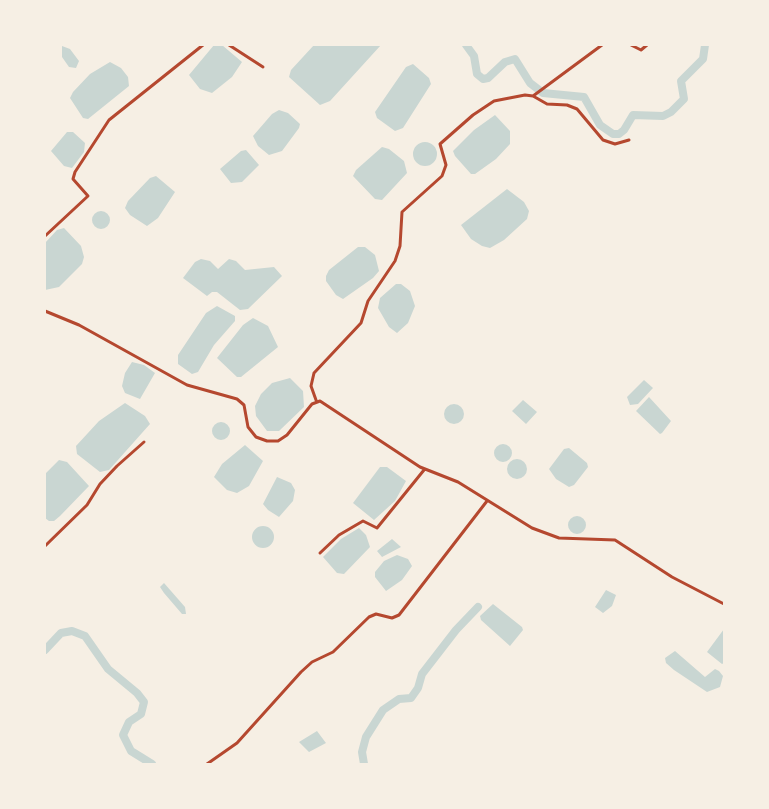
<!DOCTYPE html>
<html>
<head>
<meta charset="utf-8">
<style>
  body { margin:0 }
  #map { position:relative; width:769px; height:809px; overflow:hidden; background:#f6efe4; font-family:"Golos Text",sans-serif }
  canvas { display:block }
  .frame { position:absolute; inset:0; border:46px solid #f6efe4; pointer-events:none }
</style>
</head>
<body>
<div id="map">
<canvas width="769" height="809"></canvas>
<div class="frame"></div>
</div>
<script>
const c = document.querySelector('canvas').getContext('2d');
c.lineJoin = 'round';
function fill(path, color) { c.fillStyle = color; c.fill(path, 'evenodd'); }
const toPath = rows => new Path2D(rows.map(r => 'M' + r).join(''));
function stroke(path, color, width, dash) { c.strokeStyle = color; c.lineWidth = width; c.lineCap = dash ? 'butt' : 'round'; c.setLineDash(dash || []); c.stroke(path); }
const water = toPath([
  [214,45,222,45,242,62,232,77,212,93,200,89,189,75],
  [314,45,381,45,330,101,320,105,289,77,291,70],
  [62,46,70,49,79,61,76,68,69,67,62,57],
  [110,62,121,68,128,77,129,86,88,119,83,118,70,98,73,92,90,74],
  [413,64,429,78,431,84,403,128,395,131,377,118,375,112,406,67],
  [279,110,288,113,300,124,299,128,282,151,269,155,258,146,253,136,272,114],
  [495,115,510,131,510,144,496,159,475,174,471,174,455,156,453,151,474,130],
  [67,132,73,132,85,143,84,152,72,168,64,166,51,151],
  '413 154a12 12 0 1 1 24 0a12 12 0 1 1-24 0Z',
  [382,147,389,149,404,161,407,173,382,200,375,199,353,176,356,170],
  [246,150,259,165,242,182,231,183,220,169,241,151],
  [156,176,175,192,158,218,147,226,130,215,125,208,128,201,150,178],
  [507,189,524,202,529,211,527,219,504,240,490,248,482,246,471,239,461,225],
  '92 220a9 9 0 1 1 18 0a9 9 0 1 1-18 0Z',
  [64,228,81,246,84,257,82,264,59,287,45,290,45,243,57,230],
  [358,247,365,247,375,255,379,271,373,278,343,299,336,295,326,281,326,276,329,270],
  [201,259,210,261,218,269,229,259,236,261,245,270,274,267,282,276,248,309,240,310,217,292,212,292,207,296,183,278,195,262],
  [396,284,401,284,410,291,415,306,408,323,397,333,389,327,378,308,380,298],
  [217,306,235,316,235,321,214,345,198,372,192,374,178,364,178,355,206,313],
  [253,318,268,326,278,347,241,377,237,377,217,358,243,325],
  [132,362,144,365,155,373,140,399,125,393,122,386,125,373],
  [290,378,303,391,304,407,279,431,267,431,256,416,255,406,261,394,272,383],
  [644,380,653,388,638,404,630,405,627,397],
  [649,397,671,421,662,433,660,434,636,411],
  [523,400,537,412,526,424,512,411],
  [125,403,145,416,150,424,109,470,100,472,77,454,76,446,99,421],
  '444 414a10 10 0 1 1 20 0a10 10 0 1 1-20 0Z',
  '212 431a9 9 0 1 1 18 0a9 9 0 1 1-18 0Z',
  '494 453a9 9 0 1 1 18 0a9 9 0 1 1-18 0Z',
  [245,445,263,461,249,486,237,493,227,490,214,477,222,464],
  [569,448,587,463,588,467,574,485,569,487,556,479,549,469,564,449],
  '507 469a10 10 0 1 1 20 0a10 10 0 1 1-20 0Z',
  [59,460,67,462,89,486,60,516,54,521,49,521,45,518,45,474],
  [380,467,387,467,406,481,395,501,374,520,353,503],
  [277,477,291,483,295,490,293,501,279,517,268,510,263,504],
  '568 525a9 9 0 1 1 18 0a9 9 0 1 1-18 0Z',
  '252 537a11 11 0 1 1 22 0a11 11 0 1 1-22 0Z',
  [359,528,366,535,370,547,344,574,337,573,323,557,341,539],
  [392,539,401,547,382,557,377,551],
  [397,555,408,559,412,566,402,580,386,591,375,577,375,572,384,561],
  [164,583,185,607,186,614,182,614,164,593,160,587],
  [606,590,616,595,612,606,603,613,595,607],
  [493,604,522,627,523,630,510,646,481,620,480,616],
  [724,629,724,663,722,664,707,652],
  [675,651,705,677,715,669,719,671,723,676,720,687,707,692,674,670,666,663,665,658],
  [317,731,326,743,309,752,299,742]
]);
const canal = toPath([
  [466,45,474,56,477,74,483,79,488,78,505,62,515,59,530,83,543,93,584,97,600,125,613,134,619,134,624,130,633,115,663,116,671,112,684,99,681,81,703,59,705,45],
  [45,650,61,633,72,631,85,636,108,669,137,693,144,702,141,714,129,722,123,735,131,751,152,764],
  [364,764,362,752,366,737,383,710,399,699,411,698,418,688,422,674,456,630,478,607]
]);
const minor = toPath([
  [229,45,263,67],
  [631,45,641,50,647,45],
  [533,96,602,45],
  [45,236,88,196,73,179,75,172,109,120,203,45],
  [45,311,79,325,187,385,237,399,244,405,248,427,256,437,267,441,278,441,287,435,312,404,320,401,420,467,458,482,532,528,559,538,615,540,672,577,724,604],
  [316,400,311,386,314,373,361,323,368,301,395,261,400,246,402,212,442,176,446,165,440,144,473,115,494,101,525,95,533,96,547,104,567,105,577,109,603,140,615,144,629,140],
  [45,546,87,505,100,484,117,466,144,442],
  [320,553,339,535,363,521,377,528,424,470],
  [207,764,237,743,301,672,312,662,333,652,369,617,376,614,392,618,399,615,487,501]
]);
fill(water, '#c9d6d2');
stroke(canal, '#c9d6d2', 8);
stroke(minor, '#b5482f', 3);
</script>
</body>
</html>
